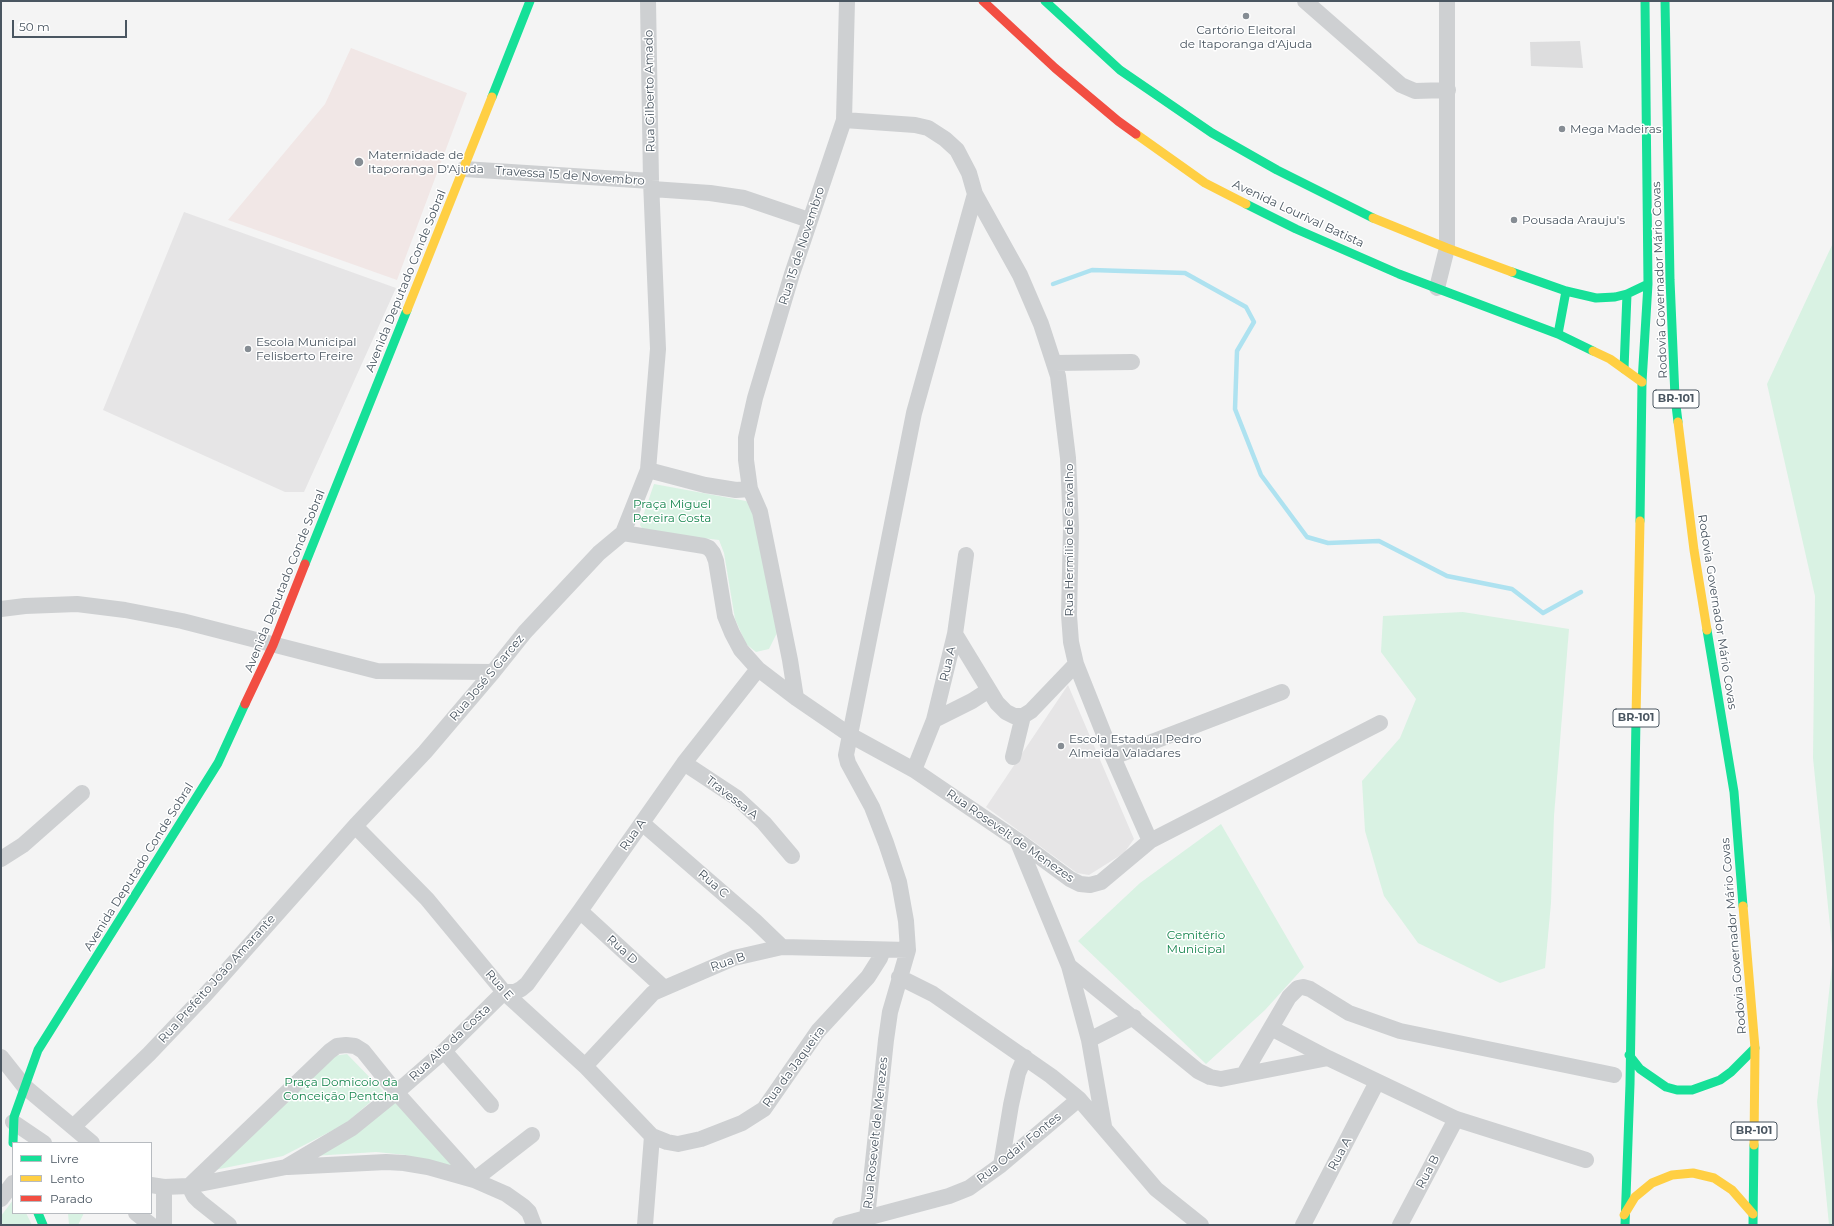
<!DOCTYPE html>
<html>
<head>
<meta charset="utf-8">
<style>
  body { margin:0 }
  #map { position:relative; width:1834px; height:1226px; overflow:hidden; background:#f4f4f4; font-family:Montserrat,sans-serif }
  canvas { display:block }
  .frame { position:absolute; inset:0; border:2px solid #4a5661; pointer-events:none }
  .legend { position:absolute; left:12px; top:1142px; width:140px; height:72px; box-sizing:border-box; background:#fff; border:1px solid #b7bbc0; margin:0; padding:5px 7px; list-style:none; font-size:12px; color:#4a5661 }
  .legend li { display:flex; align-items:center; gap:8px; height:20px }
  .legend b { width:20px; border:1px solid #b7bbc0 }
  .scale { position:absolute; left:12px; top:20px; width:115px; height:18px; box-sizing:border-box; border:2px solid #4a5661; border-top:0; padding-left:5px; font-size:12px; line-height:14px; white-space:nowrap; color:#4a5661; -webkit-text-stroke:3px #fff; paint-order:stroke }
</style>
</head>
<body>
<div id="map">
<canvas width="1834" height="1226"></canvas>
<div class="frame"></div>
<ul class="legend">
<li><b style="height:5px;background:#16e098"></b>Livre</li>
<li><b style="height:5px;background:#ffcf43"></b>Lento</li>
<li><b style="height:5px;background:#f24e42"></b>Parado</li>
</ul>
<div class="scale">50 m</div>
</div>
<script>
const c = document.querySelector('canvas').getContext('2d');
c.lineJoin = 'round';
function fill(path, color) { c.fillStyle = color; c.fill(path, 'evenodd'); }
const toPath = rows => new Path2D(rows.map(r => 'M' + r).join(''));
function stroke(path, color, width, dash) { c.strokeStyle = color; c.lineWidth = width; c.lineCap = dash ? 'butt' : 'round'; c.setLineDash(dash || []); c.stroke(path); }
function label(font, color, halo, rows, align = 'center') {
  c.font = font + ' Montserrat,sans-serif'; c.lineWidth = 3; c.setLineDash([]); c.textBaseline = 'middle'; c.strokeStyle = halo; c.fillStyle = color; for (const [text, x, y, turn = 0] of rows) {
    c.save(); c.translate(x, y); c.rotate((+turn || 0) * Math.PI / 180); c.textAlign = isNaN(turn) ? turn : align; if (halo) c.strokeText(text, 0, 0); c.fillText(text, 0, 0); c.restore();
  }
}
const education = toPath([
  [184,212,396,288,304,492,285,492,103,410],
  [1068,685,1134,839,1124,853,1089,875,1077,873,986,807]
]);
const medical = toPath([
  [351,48,467,93,397,280,228,220,325,104]
]);
const green = toPath([
  [1833,243,1833,1225,1829,1225,1817,1102,1833,956,1813,758,1815,596,1767,384],
  [654,484,746,501,754,507,777,633,769,649,756,652,746,644,735,619,724,553,719,540,644,531,640,525],
  [1463,612,1569,629,1554,816,1551,903,1545,968,1500,983,1418,943,1384,896,1365,831,1362,781,1400,738,1416,699,1381,652,1383,616],
  [1221,824,1304,967,1265,1010,1206,1064,1078,941,1140,883],
  [347,1054,383,1091,345,1124,283,1156,210,1171,333,1056],
  [394,1101,465,1170,439,1167,406,1155,376,1152,313,1156],
  [13,1200,13,1213,26,1213,32,1225,1,1225,1,1216],
  [68,1213,84,1213,78,1225,69,1225]
]);
const stream = toPath([
  [1053,284,1092,270,1185,273,1246,307,1254,322,1237,351,1235,409,1261,475,1307,537,1328,543,1379,541,1447,576,1512,589,1543,613,1581,592]
]);
const building = toPath([
  [1580,41,1583,68,1531,66,1530,42]
]);
const street = toPath([
  [1305,1,1401,85,1415,91,1448,90],
  [844,120,915,125,928,128,945,139,957,150,969,173,975,194,1020,275,1041,324,1058,376,1068,458,1071,527,1069,615,1071,642,1076,664,1113,757,1150,841],
  [464,169,651,181],
  [652,189,710,193,744,198,809,220],
  [1437,288,1447,248,1447,1],
  [1054,363,1132,362],
  [648,470,705,485,736,490,750,489],
  [623,533,704,546,709,548,713,553,716,561,725,616,732,633,741,650,758,669,796,698,850,735,914,770,1017,840,1070,879,1080,884,1090,885,1101,882,1150,841,1380,723],
  [1,609,25,606,77,604,125,610,182,621,377,671,493,672],
  [955,634,997,703,1006,712,1014,716,1023,716,1031,711,1076,664],
  [796,698,790,660,760,512,750,489,746,460,746,438,755,398,792,274,844,120,847,1],
  [934,720,972,701,989,690],
  [1013,757,1023,716],
  [1113,757,1282,692],
  [684,763,737,798,764,823,792,856],
  [914,770,934,720,955,634,966,555],
  [642,823,755,921,782,947],
  [355,826,427,899,504,992,585,1066,652,1136,667,1142,678,1144,701,1139,742,1123,764,1109,818,1031,868,977,880,958,883,950],
  [1017,840,1069,966,1089,1040,1104,1126],
  [1,859,23,845,82,793],
  [580,911,664,988],
  [1069,966,1198,1071,1210,1077,1221,1079,1328,1058,1456,1119,1586,1160],
  [899,977,933,994,1051,1076,1079,1099,1156,1189,1201,1225],
  [1271,1028,1328,1058],
  [1089,1040,1134,1017],
  [444,1051,491,1105],
  [1,1057,24,1086,92,1143],
  [585,1066,653,993,734,958,782,947,908,950],
  [1244,1074,1289,997,1298,988,1303,987,1310,989,1349,1013,1400,1031,1614,1075],
  [13,1122,44,1143],
  [73,1127,149,1054,206,994,355,826,425,752,493,672,525,632,599,553,623,533,648,470,658,349,651,181,648,1],
  [1001,1165,1011,1105,1018,1073,1025,1057],
  [288,1167,386,1162,404,1163,428,1167,474,1180,506,1194,523,1206,529,1212,534,1225],
  [474,1180,532,1135],
  [151,1185,164,1187,189,1186,286,1167,352,1128,405,1085,444,1051,504,992,515,992,521,989,527,984,580,911,684,763,758,669],
  [189,1186,330,1051,337,1046,346,1045,355,1046,363,1051,396,1092,466,1170,474,1180],
  [189,1186,194,1196,200,1202,229,1225],
  [1,1199,13,1183],
  [136,1213,151,1225],
  [867,1218,886,1040,890,1012,908,950,906,921,899,882,886,843,872,807,848,763,846,755,914,413,975,194],
  [164,1225,164,1187],
  [645,1225,652,1136],
  [840,1225,949,1196,969,1188,1001,1165,1079,1099],
  [1303,1225,1377,1082],
  [1400,1225,1456,1119]
]);
const fast = toPath([
  [1045,1,1120,70,1212,133,1277,170,1373,218],
  [1665,1,1670,280,1675,397,1678,422],
  [492,97,530,1],
  [1246,204,1296,229,1399,274,1558,334,1593,351],
  [1512,272,1566,291,1596,298,1615,297,1627,294,1648,284],
  [1558,334,1566,291],
  [1624,369,1627,294],
  [1640,521,1642,382,1648,284,1645,1],
  [305,564,407,310],
  [1707,630,1734,792,1743,906],
  [1629,1055,1640,1069,1666,1087,1677,1090,1692,1090,1720,1080,1731,1072,1755,1048],
  [13,1143,14,1117,38,1050,218,763,245,704],
  [38,1213,43,1225],
  [1625,1225,1630,1084,1636,718],
  [1753,1225,1754,1145]
]);
const slow = toPath([
  [1136,134,1205,183,1246,204],
  [1373,218,1447,248,1512,272],
  [407,310,492,97],
  [1593,351,1610,359,1642,382],
  [1678,422,1694,550,1707,630],
  [1636,718,1640,521],
  [1743,906,1755,1048,1754,1145],
  [1624,1215,1635,1197,1652,1183,1672,1175,1693,1173,1714,1178,1732,1190,1753,1214]
]);
const jam = toPath([
  [983,1,1055,68,1118,121,1136,134],
  [245,704,273,645,305,564]
]);
const markers = [
  [1246,16,4,"#868d94"],
  [1562,129,4,"#868d94"],
  [359,162,5,"#868d94"],
  [1514,220,4,"#868d94"],
  [248,349,4,"#868d94"],
  [1061,746,4,"#868d94"]
];
const shields = [
  [1676,399,46],
  [1636,718,46],
  [1754,1131,46]
];
const shieldNames = [
  ["BR-101",1676,399],
  ["BR-101",1636,718],
  ["BR-101",1754,1131]
];
const poiNames = [
  ["Cartório Eleitoral",1246,30,"center"],
  ["de Itaporanga d'Ajuda",1246,44,"center"],
  ["Mega Madeiras",1570,129],
  ["Maternidade de",368,155],
  ["Itaporanga D'Ajuda",368,169],
  ["Pousada Arauju's",1522,220],
  ["Escola Municipal",256,342],
  ["Felisberto Freire",256,356],
  ["Escola Estadual Pedro",1069,739],
  ["Almeida Valadares",1069,753]
];
const streetNames = [
  ["Rua Gilberto Amado",650,91,-91],
  ["Travessa 15 de Novembro",570,176,4],
  ["Avenida Lourival Batista",1298,214,25],
  ["Rua 15 de Novembro",802,246,-72],
  ["Rodovia Governador Mário Covas",1660,280,-92],
  ["Avenida Deputado Conde Sobral",406,281,-68],
  ["Rua Hermilio de Carvalho",1069,540,-90],
  ["Avenida Deputado Conde Sobral",285,581,-68],
  ["Rodovia Governador Mário Covas",1717,612,81],
  ["Rua A",948,664,-77],
  ["Rua José S Garcez",487,678,-50],
  ["Travessa A",732,798,38],
  ["Rua A",633,835,-55],
  ["Rua Rosevelt de Menezes",1010,836,35],
  ["Avenida Deputado Conde Sobral",139,867,-58],
  ["Rua C",713,884,41],
  ["Rodovia Governador Mário Covas",1734,936,-95],
  ["Rua D",622,950,42],
  ["Rua B",728,962,-19],
  ["Rua Prefeito João Amarante",217,979,-48],
  ["Rua E",499,985,48],
  ["Rua Alto da Costa",450,1043,-43],
  ["Rua da Jaqueira",794,1067,-54],
  ["Rua Rosevelt de Menezes",876,1133,-84],
  ["Rua Odair Fontes",1019,1148,-39],
  ["Rua A",1340,1154,-62],
  ["Rua B",1428,1172,-62]
];
const parkNames = [
  ["Praça Miguel",672,504],
  ["Pereira Costa",672,518],
  ["Cemitério",1196,935],
  ["Municipal",1196,949],
  ["Praça Domicoio da",341,1082],
  ["Conceição Pentcha",341,1096]
];
fill(education, '#e6e5e6');
fill(medical, '#f1e7e6');
fill(green, '#d9f2e3');
stroke(stream, '#aee2f0', 4.5);
fill(building, '#ddddde');
stroke(street, '#ced0d2', 16);
stroke(fast, '#16e098', 9);
stroke(slow, '#ffcf43', 9);
stroke(jam, '#f24e42', 9);
for (const [x, y, r, color] of markers) { const dot = new Path2D(); dot.arc(x, y, r, 0, 2 * Math.PI); c.fillStyle = color; c.fill(dot); stroke(dot, '#fff', 1.5); }
for (const [x, y, w] of shields) { const box = new Path2D(); box.roundRect(x - w / 2, y - 9, w, 18, 3); c.fillStyle = '#fff'; c.fill(box); stroke(box, '#4a5661', 1); }
label('bold 11px', '#4a5661', null, shieldNames);
label('12px', '#4a5661', '#fff', poiNames, 'left');
label('12px', '#4a5661', '#fff', streetNames);
label('12px', '#17864f', '#fff', parkNames);
</script>
</body>
</html>
